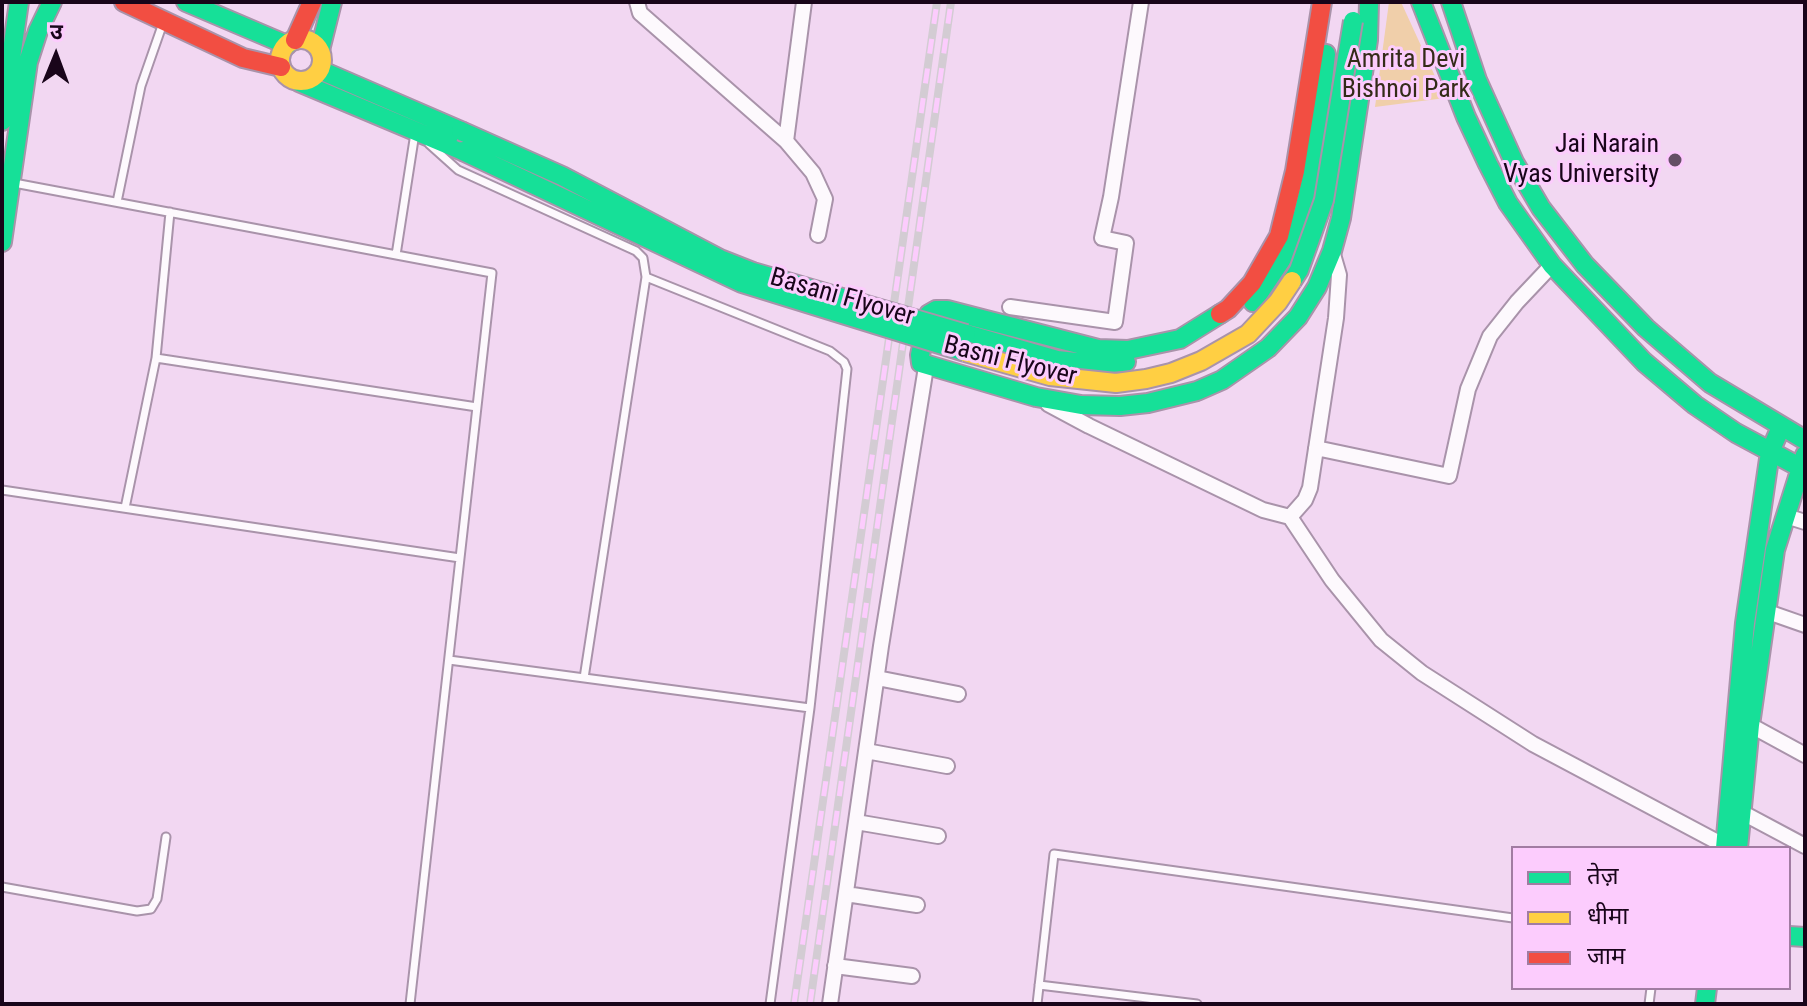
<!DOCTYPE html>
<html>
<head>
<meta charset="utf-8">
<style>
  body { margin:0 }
  #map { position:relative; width:1807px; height:1006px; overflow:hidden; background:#f2d7f2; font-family:"Roboto Condensed","Noto Sans Devanagari",sans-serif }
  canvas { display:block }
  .frame { position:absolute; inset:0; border:4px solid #19051a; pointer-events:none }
  .legend { position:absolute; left:1511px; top:846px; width:280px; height:144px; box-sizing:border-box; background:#fcccfd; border:2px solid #a17ca2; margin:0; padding:10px 14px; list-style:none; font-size:24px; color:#19051a }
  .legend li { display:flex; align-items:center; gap:16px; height:40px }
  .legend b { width:40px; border:2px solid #a17ca2 }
  .north { position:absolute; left:16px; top:16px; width:80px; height:80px; -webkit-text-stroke:6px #fcccfd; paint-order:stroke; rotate:1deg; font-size:22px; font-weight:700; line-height:32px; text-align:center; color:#19051a }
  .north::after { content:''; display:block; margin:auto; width:28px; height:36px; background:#19051a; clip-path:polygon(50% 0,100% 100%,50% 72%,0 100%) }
</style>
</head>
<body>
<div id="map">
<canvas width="1807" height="1006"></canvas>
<div class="frame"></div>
<ul class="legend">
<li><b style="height:10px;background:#16e098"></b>तेज़</li>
<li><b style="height:10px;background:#ffcf43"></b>धीमा</li>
<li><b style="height:10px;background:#f24e42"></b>जाम</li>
</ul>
<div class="north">उ</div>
</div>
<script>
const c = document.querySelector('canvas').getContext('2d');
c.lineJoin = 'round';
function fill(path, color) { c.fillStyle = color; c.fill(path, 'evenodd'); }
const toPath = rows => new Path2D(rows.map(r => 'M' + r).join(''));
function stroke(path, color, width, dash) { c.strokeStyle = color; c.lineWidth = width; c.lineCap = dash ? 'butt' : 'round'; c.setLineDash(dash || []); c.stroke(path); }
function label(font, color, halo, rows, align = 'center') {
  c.font = font + ' "Roboto Condensed",sans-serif'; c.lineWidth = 6; c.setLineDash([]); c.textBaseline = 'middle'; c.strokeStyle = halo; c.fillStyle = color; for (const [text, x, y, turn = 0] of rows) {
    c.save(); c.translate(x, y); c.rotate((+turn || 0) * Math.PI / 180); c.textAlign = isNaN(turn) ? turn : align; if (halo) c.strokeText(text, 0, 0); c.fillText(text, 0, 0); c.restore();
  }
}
const green = toPath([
  [1389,2,1401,2,1445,98,1375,107]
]);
const lane = toPath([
  [429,144,458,170,636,251,643,258,646,277,584,678],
  [14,183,492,273,410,1004],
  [117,202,141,86,163,23],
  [396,255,415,133],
  [156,358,477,407],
  [2,490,460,558],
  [125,508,156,358,170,212],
  [449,660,810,708,847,369,844,362,830,351,646,277],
  [2,887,137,911,151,909,157,899,166,837],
  [1039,985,1197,1004],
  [770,1004,810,708],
  [1037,1004,1054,854,1513,918],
  [1649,1004,1651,988]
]);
const street = toPath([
  [637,2,640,13,786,141,813,173,825,199,818,235],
  [786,141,804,2],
  [1010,307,1115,322,1126,243,1102,238,1111,197,1141,2],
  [1048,404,1089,426,1263,510,1290,517,1305,500,1310,488,1336,318,1339,275,1332,251],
  [1316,448,1449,476,1468,389,1490,336,1517,302,1552,265],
  [1786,516,1805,522],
  [1290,517,1332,580,1381,640,1422,673,1533,744,1725,846],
  [1765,611,1805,625],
  [877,678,958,694],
  [1750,725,1805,755],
  [866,751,947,766],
  [1743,813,1805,846],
  [856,822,938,836],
  [846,894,917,905],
  [835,966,912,976],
  [830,1004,881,646,926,367]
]);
const fast = toPath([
  [186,2,287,45],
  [1421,2,1466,117,1488,164,1508,203,1552,265,1644,362,1695,405,1736,433,1805,470],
  [1451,2,1477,80,1514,162,1541,208,1585,265,1646,328,1710,383,1805,440],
  [320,50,332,2],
  [320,70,461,131],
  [299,82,463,151],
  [2,121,19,2],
  [2,242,28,62,38,31,52,2],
  [1253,302,1290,247,1303,214,1312,176,1326,54],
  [1220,314,1180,339,1128,350,1098,349,947,310,936,310,929,314,920,355,921,363,1036,397,1081,405,1120,406,1148,403,1197,391,1222,380,1268,348,1298,317,1317,287,1332,251,1341,218,1368,40,1369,2],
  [966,334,1057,360,1094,364,1126,362],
  [1725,848,1745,623,1770,452,1781,427],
  [1738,848,1750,725,1775,550,1805,455],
  [1789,936,1805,937],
  [1705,1004,1707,988]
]);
const slow = toPath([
  '280 60a21 21 0 1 1 42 0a21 21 0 1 1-42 0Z'
]);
const jam = toPath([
  [124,2,243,58,281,67],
  [295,40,312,2],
  [1220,314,1228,309,1252,283,1279,236,1295,171,1322,2]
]);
const rail = toPath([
  [794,1004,937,2],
  [810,1004,951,2]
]);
const fastBridge = toPath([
  [461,131,562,176,720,259,753,272,966,334],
  [463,151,742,283,965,352],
  [1292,281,1299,270,1324,200,1353,21]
]);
const slowBridge = toPath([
  [965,352,1050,376,1116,383,1146,379,1171,373,1201,361,1248,334,1278,302,1292,281]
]);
const markers = [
  [1675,160,8,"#654e66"]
];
const parkNames = [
  ["Amrita Devi",1406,60],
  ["Bishnoi Park",1406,90]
];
const poiNames = [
  ["Jai Narain",1659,145],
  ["Vyas University",1659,175]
];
const streetNames = [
  ["Basani Flyover",842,298,16],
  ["Basni Flyover",1010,362,14]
];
fill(green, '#f0cfaa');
stroke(lane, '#a993aa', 11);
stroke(street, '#a993aa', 18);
stroke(fast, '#a993aa', 22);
stroke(slow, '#a993aa', 22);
stroke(jam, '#a993aa', 22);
stroke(lane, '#fdf9fd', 7);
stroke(street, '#fdf9fd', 14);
stroke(fast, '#16e098', 18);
stroke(slow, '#ffcf43', 18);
stroke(jam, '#f24e42', 18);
stroke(rail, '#d3ccd3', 8);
stroke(rail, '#fcccfd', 5, [15]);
stroke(fastBridge, '#a993aa', 22, []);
stroke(slowBridge, '#a993aa', 22, []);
stroke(fastBridge, '#16e098', 18);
stroke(slowBridge, '#ffcf43', 18);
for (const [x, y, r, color] of markers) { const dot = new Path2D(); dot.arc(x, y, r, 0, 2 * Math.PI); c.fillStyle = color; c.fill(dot); stroke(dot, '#fcccfd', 3); }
label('26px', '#342b18', '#fcccfd', parkNames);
label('26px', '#19051a', '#fcccfd', poiNames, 'right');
label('26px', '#19051a', '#fcccfd', streetNames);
</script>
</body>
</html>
